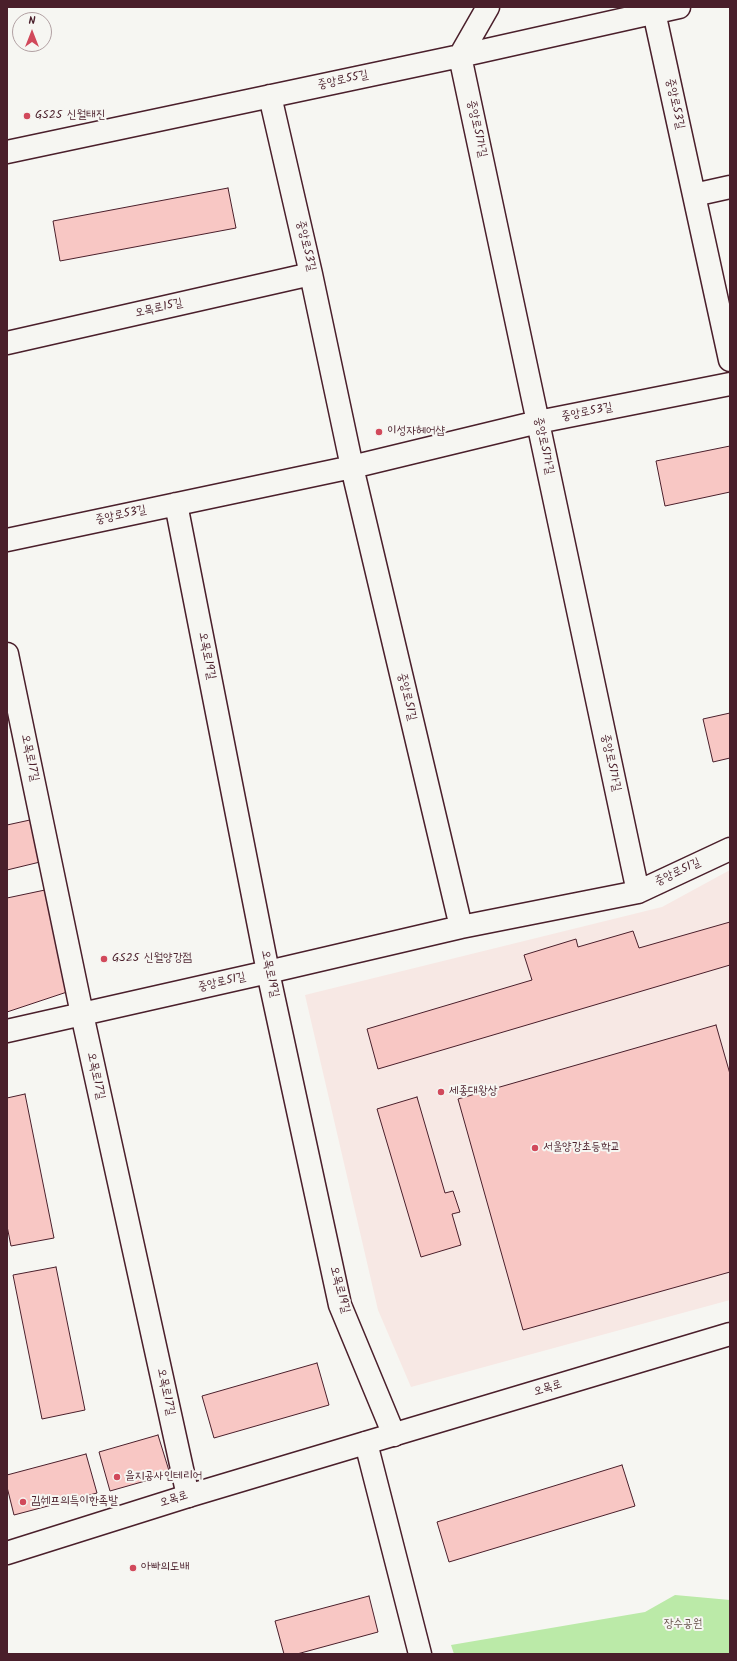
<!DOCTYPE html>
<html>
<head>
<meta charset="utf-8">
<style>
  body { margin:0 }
  #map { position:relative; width:737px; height:1661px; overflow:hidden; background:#f6f6f2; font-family:Kalam,sans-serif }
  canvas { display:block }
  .frame { position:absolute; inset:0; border:8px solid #4a1f2b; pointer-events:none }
  .north { position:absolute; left:12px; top:12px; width:40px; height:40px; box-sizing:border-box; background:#f6f6f2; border:1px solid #b1a0a2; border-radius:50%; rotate:0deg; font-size:11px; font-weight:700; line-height:16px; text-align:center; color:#4a1f2b }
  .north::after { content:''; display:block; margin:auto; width:14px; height:18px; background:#d1495b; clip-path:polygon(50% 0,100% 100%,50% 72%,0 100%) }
</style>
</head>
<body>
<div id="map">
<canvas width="737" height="1661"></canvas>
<div class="frame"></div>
<div class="north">N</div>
</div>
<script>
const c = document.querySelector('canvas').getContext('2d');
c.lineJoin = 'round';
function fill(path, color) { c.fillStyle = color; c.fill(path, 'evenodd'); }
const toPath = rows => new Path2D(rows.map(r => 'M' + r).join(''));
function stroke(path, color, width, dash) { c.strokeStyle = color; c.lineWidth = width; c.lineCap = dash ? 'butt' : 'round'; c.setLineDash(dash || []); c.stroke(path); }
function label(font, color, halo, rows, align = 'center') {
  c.font = font + ' Kalam,"Poor Story",sans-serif'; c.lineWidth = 4; c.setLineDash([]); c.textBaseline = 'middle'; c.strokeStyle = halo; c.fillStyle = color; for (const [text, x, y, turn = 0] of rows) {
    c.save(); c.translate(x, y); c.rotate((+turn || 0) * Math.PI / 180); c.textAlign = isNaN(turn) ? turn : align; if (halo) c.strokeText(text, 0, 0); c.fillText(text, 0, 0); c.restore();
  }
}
const built = toPath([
  [730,870,730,1300,411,1387,378,1310,305,995,662,907]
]);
const green = toPath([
  [675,1595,730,1600,730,1654,454,1654,451,1645,645,1612]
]);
const building = toPath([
  [228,188,236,228,60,261,53,221,228,188],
  [730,446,730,492,665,506,656,461,730,446],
  [730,713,730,758,713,762,703,719,730,713],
  [30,820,40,862,7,870,7,825,30,820],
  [45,890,70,991,7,1012,7,898,45,890],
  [730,922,730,965,378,1069,367,1029,532,980,524,955,576,939,578,947,633,931,639,948,730,922],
  [716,1025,730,1074,730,1272,523,1330,458,1099,716,1025],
  [25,1094,54,1238,11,1246,7,1226,7,1098,25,1094],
  [417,1097,445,1193,453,1191,460,1212,452,1214,461,1245,421,1257,377,1109,417,1097],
  [56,1267,85,1410,42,1419,13,1275,56,1267],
  [317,1363,329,1405,214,1438,202,1396,317,1363],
  [158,1435,170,1474,110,1491,99,1452,158,1435],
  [86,1454,97,1493,14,1515,7,1487,7,1475,86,1454],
  [622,1465,635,1506,449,1562,437,1522,622,1465],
  [369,1596,378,1632,297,1654,284,1654,275,1621,369,1596]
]);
const minor = toPath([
  [488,7,460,56,638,892],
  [654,12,730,360],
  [270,96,311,274,352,467,461,927],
  [7,152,460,56,679,7],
  [694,195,730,187],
  [7,343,311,274],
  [176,504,268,972,340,1305,394,1435],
  [7,540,352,467,538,422,730,384],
  [7,654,82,1014,188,1496],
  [7,1031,268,972,461,927,638,892,730,849],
  [366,1443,420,1654]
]);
const major = toPath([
  [7,1553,188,1496,730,1334]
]);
const markers = [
  [27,116,4,"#d1495b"],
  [379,432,4,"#d1495b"],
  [104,959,4,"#d1495b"],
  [441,1092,4,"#d1495b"],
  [535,1148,4,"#d1495b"],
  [117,1477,4,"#d1495b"],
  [23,1502,4,"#d1495b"],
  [133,1568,4,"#d1495b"]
];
const streetNames = [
  ["중앙로55길",343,81,-12],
  ["중앙로53길",674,104,78],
  ["중앙로51가길",476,129,78],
  ["중앙로53길",305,246,77],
  ["오목로15길",159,309,-13],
  ["중앙로53길",587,413,-11],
  ["중앙로51가길",543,446,78],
  ["중앙로53길",121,516,-12],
  ["오목로19길",206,656,79],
  ["중앙로51길",406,697,77],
  ["오목로17길",29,758,78],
  ["중앙로51가길",610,763,78],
  ["중앙로51길",678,873,-25],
  ["오목로19길",269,974,78],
  ["중앙로51길",222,983,-13],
  ["오목로17길",95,1076,78],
  ["오목로19길",339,1290,75],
  ["오목로",548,1389,-17],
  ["오목로17길",165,1392,78],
  ["오목로",174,1500,-17]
];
const poiNames = [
  ["GS25 신월태진",35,116],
  ["이성자헤어샵",387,432],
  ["GS25 신월양강점",112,959],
  ["세종대왕상",449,1092],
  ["서울양강초등학교",543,1148],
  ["을지공사인테리어",125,1477],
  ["김쉐프의특이한족발",31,1502],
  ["아빠의도배",141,1568]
];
const parkNames = [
  ["장수공원",683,1625]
];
fill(built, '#f7e8e4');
fill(green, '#bbeaa8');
fill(building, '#f8c7c4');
stroke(building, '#4a1f2b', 1);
stroke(minor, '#4a1f2b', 25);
stroke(major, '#4a1f2b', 25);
stroke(minor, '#f6f6f2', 22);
stroke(major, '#f6f6f2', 22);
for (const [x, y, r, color] of markers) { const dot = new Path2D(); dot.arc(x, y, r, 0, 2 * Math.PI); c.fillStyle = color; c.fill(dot); stroke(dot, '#f6f6f2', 1.5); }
label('12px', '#4a1f2b', '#f6f6f2', streetNames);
label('12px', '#4a1f2b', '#f6f6f2', poiNames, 'left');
label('12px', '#66524a', '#f6f6f2', parkNames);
</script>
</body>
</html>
